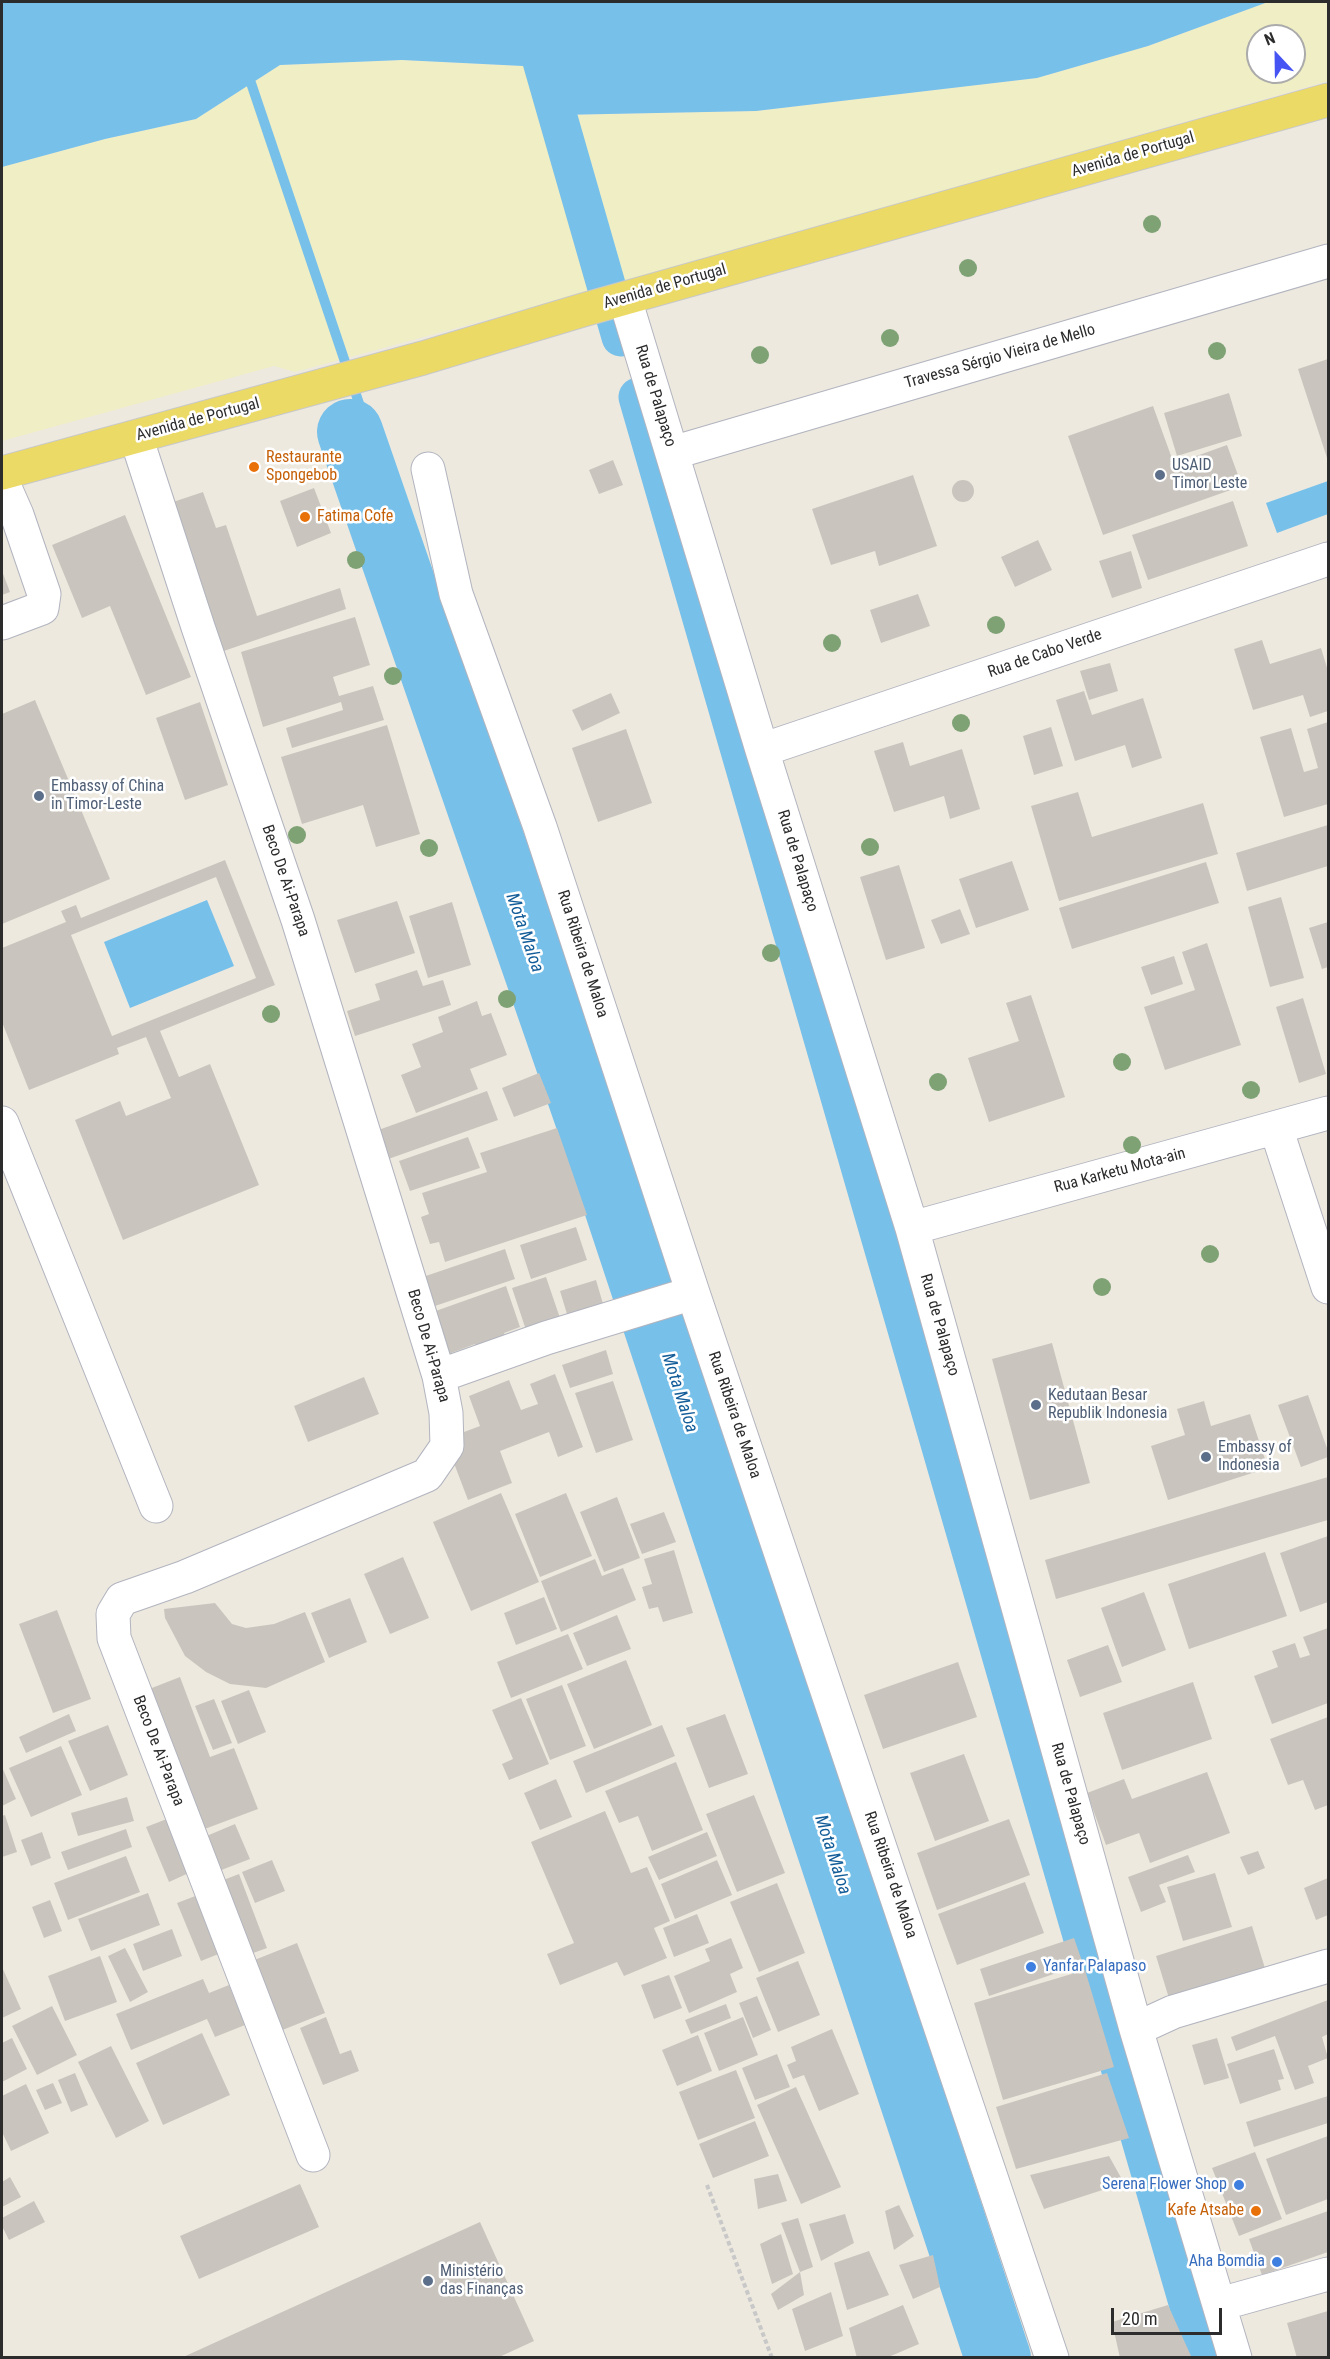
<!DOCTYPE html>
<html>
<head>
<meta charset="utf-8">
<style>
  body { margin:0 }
  #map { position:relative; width:1330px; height:2359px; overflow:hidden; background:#ede9df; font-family:"Roboto Condensed",sans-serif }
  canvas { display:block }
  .frame { position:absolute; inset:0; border:3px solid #2c2c2c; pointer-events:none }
  .north { position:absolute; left:1246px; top:24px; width:60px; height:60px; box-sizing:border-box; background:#fff; border:2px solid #ababab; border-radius:50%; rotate:338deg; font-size:16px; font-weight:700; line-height:24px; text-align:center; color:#2c2c2c }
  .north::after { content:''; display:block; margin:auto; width:21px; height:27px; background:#4654f3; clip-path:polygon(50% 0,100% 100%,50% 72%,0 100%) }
  .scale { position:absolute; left:1111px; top:2308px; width:111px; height:27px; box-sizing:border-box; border:3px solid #2c2c2c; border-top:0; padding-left:8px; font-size:18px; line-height:21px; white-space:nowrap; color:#2c2c2c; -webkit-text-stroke:4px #fff; paint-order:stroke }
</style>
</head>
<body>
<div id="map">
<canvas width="1330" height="2359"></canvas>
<div class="frame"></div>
<div class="north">N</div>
<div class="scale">20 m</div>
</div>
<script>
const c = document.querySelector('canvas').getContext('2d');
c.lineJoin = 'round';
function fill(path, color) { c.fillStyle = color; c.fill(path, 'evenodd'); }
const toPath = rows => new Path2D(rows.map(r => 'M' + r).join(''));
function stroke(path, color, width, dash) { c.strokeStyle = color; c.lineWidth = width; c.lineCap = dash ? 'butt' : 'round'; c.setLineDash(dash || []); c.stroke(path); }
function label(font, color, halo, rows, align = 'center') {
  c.font = font + ' "Roboto Condensed",sans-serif'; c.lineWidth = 5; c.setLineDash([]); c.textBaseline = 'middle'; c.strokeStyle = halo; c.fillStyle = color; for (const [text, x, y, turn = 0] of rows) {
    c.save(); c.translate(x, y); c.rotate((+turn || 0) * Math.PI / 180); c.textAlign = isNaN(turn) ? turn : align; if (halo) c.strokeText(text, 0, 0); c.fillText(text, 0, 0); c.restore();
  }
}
const sand = toPath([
  [1268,2,1328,2,1328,81,575,296,295,372,274,366,2,441,2,167,105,139,196,119,280,65,402,60,523,66,541,58,559,115,756,111,1037,78,1148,46],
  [1258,36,1294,36,1294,72,1258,72]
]);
const water = toPath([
  [2,2,1268,2,1148,46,1037,78,756,111,558,115,540,59,523,66,402,60,280,65,196,119,105,139,2,167],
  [1328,481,1328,514,1277,533,1266,503],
  [207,900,234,966,130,1008,104,942]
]);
const stream = toPath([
  [251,83,1018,2358]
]);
const canal = toPath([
  [541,58,621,337],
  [638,397,1204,2358]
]);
const river = toPath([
  [350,432,587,1116,998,2358]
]);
const building = toPath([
  [1328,359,1328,461,1298,369],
  [1229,393,1242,436,1177,456,1164,413],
  [1153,406,1174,464,1227,445,1242,486,1103,535,1068,436],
  [613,460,623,485,599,494,589,470],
  [913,475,937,546,879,566,875,551,831,565,812,509],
  '952 491a11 11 0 1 1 22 0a11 11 0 1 1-22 0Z',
  [314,488,331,533,297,547,280,501],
  [203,492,216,528,226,525,257,616,340,588,346,609,218,653,167,504],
  [1233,501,1248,546,1148,580,1132,535],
  [125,515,191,677,146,695,110,606,82,618,52,545],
  [1038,540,1052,570,1015,587,1001,557],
  [1131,551,1142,588,1112,598,1099,561],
  [2,571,10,592,2,595],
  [918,594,930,626,881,643,870,610],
  [355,617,370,665,333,677,339,696,373,686,384,720,292,748,286,728,343,710,341,702,263,727,241,652],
  [1262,640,1270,664,1321,648,1328,671,1328,711,1310,717,1303,695,1253,710,1234,649],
  [1110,663,1118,691,1089,700,1080,671],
  [1084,691,1092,715,1143,698,1162,758,1132,768,1125,745,1075,761,1056,700],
  [611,693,620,713,582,731,572,710],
  [35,700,110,879,2,924,2,714],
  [200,702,228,785,185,800,156,718],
  [1328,722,1328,804,1284,817,1260,737,1291,728,1304,772,1318,768,1307,729],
  [387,725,420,834,376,847,363,805,302,824,281,757],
  [1051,727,1063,766,1034,775,1023,736],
  [626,729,652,803,598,822,572,748],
  [903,742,910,766,962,749,980,809,950,819,944,796,894,812,874,751],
  [1078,792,1092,837,1203,803,1218,854,1059,901,1031,806],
  [1328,825,1328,866,1247,891,1236,853],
  [225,860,275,985,160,1031,179,1077,210,1064,259,1185,123,1240,75,1120,120,1101,126,1116,171,1098,146,1037,117,1048,119,1054,29,1090,2,1022,2,948,66,922,61,911,76,905,81,918],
  [216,877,256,978,112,1036,71,935],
  [1012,861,1029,910,976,928,959,879],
  [1206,862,1219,903,1072,949,1059,908],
  [899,865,925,948,886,960,860,877],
  [1281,897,1304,978,1270,987,1248,907],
  [397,901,415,953,355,973,337,920],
  [452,902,471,965,428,978,409,916],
  [960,909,970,934,941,944,931,920],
  [1328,922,1328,967,1322,969,1309,928],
  [1207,943,1241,1045,1165,1070,1144,1007,1195,990,1182,952],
  [1174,956,1183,984,1151,995,1141,967],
  [417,970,423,986,443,980,451,1005,355,1036,347,1011,380,1000,375,984],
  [1031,995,1065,1097,989,1122,968,1058,1019,1041,1006,1003],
  [1303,998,1326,1074,1299,1083,1276,1007],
  [477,1001,482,1016,491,1013,507,1055,470,1069,478,1089,416,1113,401,1075,421,1067,412,1044,443,1032,438,1017],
  [539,1073,551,1103,514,1117,502,1088],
  [487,1091,498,1120,380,1162,370,1133],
  [557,1128,587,1215,445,1262,439,1242,430,1244,421,1217,429,1214,422,1193,487,1172,480,1153],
  [468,1137,480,1168,410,1191,399,1161],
  [576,1227,587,1260,531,1279,520,1245],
  [505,1249,515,1279,426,1309,417,1279],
  [546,1277,560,1318,526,1330,512,1288],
  [596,1280,606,1314,570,1324,560,1291],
  [506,1286,520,1327,504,1333,508,1346,479,1357,475,1344,446,1355,430,1313],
  [1052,1343,1090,1483,1030,1500,992,1359],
  [606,1350,613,1374,570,1388,562,1365],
  [555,1374,583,1447,558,1457,549,1432,500,1451,512,1483,468,1500,452,1458,448,1438,480,1426,469,1396,509,1380,521,1410,538,1404,530,1384],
  [364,1377,379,1414,308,1442,294,1406],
  [613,1381,633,1440,596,1453,575,1393],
  [1308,1395,1328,1451,1328,1457,1301,1467,1278,1405],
  [1204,1401,1211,1426,1250,1414,1268,1468,1168,1500,1151,1446,1185,1435,1177,1409],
  [1328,1477,1328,1520,1056,1599,1045,1560],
  [501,1493,539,1582,471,1611,433,1522],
  [566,1493,592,1556,540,1577,515,1514],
  [617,1497,640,1558,604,1572,580,1512],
  [664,1512,676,1542,642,1554,630,1524],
  [1328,1536,1328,1602,1300,1612,1280,1553],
  [674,1550,693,1613,663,1622,658,1607,649,1609,642,1587,652,1584,644,1559],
  [1265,1552,1287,1616,1189,1649,1168,1584],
  [403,1557,429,1618,390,1634,364,1574],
  [595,1559,602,1576,623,1568,636,1600,561,1632,541,1581],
  [1144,1592,1166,1650,1122,1667,1101,1608],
  [544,1597,557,1629,516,1645,504,1613],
  [350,1598,367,1642,329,1658,311,1613],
  [215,1603,232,1624,246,1628,274,1624,305,1612,325,1662,266,1688,230,1684,206,1672,185,1656,165,1618,164,1609],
  [57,1610,91,1699,53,1713,19,1624],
  [617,1615,631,1649,587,1666,573,1633],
  [1328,1628,1328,1703,1272,1724,1254,1676,1278,1667,1272,1651,1295,1643,1300,1658,1310,1655,1303,1637],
  [568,1634,583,1669,511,1698,497,1662],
  [1108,1645,1122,1682,1080,1697,1067,1660],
  [626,1660,652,1725,594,1749,567,1684],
  [958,1662,977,1717,883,1749,864,1695],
  [180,1677,210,1757,234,1748,258,1809,194,1833,139,1693],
  [1193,1682,1212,1739,1122,1770,1103,1713],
  [562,1685,586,1746,550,1760,526,1699],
  [249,1690,266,1732,238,1744,221,1701],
  [521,1698,549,1764,509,1780,502,1764,513,1759,492,1710],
  [214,1699,232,1743,213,1750,195,1706],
  [69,1714,76,1731,26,1753,19,1737],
  [725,1714,748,1774,709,1788,686,1728],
  [1328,1717,1328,1805,1315,1810,1303,1780,1288,1785,1270,1739],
  [108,1725,128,1775,90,1791,68,1741],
  [662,1725,675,1756,586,1793,573,1761],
  [61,1746,82,1795,31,1817,9,1768],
  [964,1754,989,1821,935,1841,910,1773],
  [676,1762,703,1830,652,1851,638,1816,619,1823,605,1791],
  [2,1767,16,1799,2,1806],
  [1207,1772,1230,1833,1150,1863,1139,1833,1106,1845,1087,1793,1124,1779,1132,1799],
  [556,1779,572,1817,540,1830,524,1793],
  [754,1795,785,1873,737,1892,706,1814],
  [127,1797,134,1821,78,1836,71,1813],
  [605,1811,631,1873,647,1867,670,1921,654,1928,667,1958,624,1976,617,1962,560,1985,547,1954,574,1943,531,1842],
  [5,1815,17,1852,2,1857,2,1816],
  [172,1817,191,1872,169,1882,146,1827],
  [1009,1819,1030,1875,937,1910,917,1853],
  [235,1824,250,1859,211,1874,197,1840],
  [126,1829,132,1847,68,1870,61,1852],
  [42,1832,51,1858,31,1866,21,1840],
  [707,1832,717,1856,659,1880,648,1857],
  [1258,1851,1265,1868,1248,1875,1240,1857],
  [1188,1855,1195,1872,1159,1885,1166,1902,1141,1912,1128,1877],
  [126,1856,140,1892,68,1920,54,1883],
  [272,1860,285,1891,255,1903,242,1872],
  [717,1860,732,1895,675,1919,661,1884],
  [1215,1873,1232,1927,1183,1941,1167,1887],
  [239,1874,267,1948,242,1957,213,1884],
  [1328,1878,1328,1915,1316,1920,1304,1888],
  [1025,1882,1044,1933,957,1965,938,1914],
  [777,1883,805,1953,759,1972,730,1902],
  [148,1893,160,1925,91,1951,78,1919],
  [198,1895,221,1953,201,1961,177,1903],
  [50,1900,62,1931,44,1938,32,1907],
  [697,1914,709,1943,674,1957,663,1928],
  [1252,1926,1268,1978,1172,2008,1156,1956],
  [172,1929,182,1956,143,1971,133,1944],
  [731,1938,743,1968,730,1974,737,1992,689,2013,674,1976,710,1961,705,1949],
  [1074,1938,1083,1964,989,1996,980,1969],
  [297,1943,325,2013,275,2033,247,1963],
  [125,1948,148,1992,130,2002,108,1956],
  [100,1956,117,2002,65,2021,48,1976],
  [798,1961,820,2015,778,2032,756,1978],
  [2,1967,21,2009,2,2018],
  [1085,1970,1114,2067,1003,2100,974,2003],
  [669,1975,682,2008,654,2019,641,1985],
  [203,1979,209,1993,229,1985,245,2025,215,2037,207,2019,131,2050,116,2014],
  [757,1996,771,2030,753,2038,739,2003],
  [1328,2000,1328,2034,1322,2037,1328,2058,1308,2066,1314,2083,1295,2090,1275,2036,1236,2051,1231,2037],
  [726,2004,731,2018,691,2034,685,2020],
  [52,2006,77,2055,37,2075,12,2026],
  [326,2017,340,2054,351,2050,359,2071,323,2085,300,2028],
  [743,2017,758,2055,719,2071,704,2033],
  [832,2029,859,2094,819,2111,804,2075,793,2079,787,2065,796,2061,791,2047],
  [202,2033,230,2095,163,2125,136,2063],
  [698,2035,712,2071,677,2086,662,2050],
  [12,2038,27,2069,2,2082,2,2043],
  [1217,2038,1229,2078,1204,2085,1192,2045],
  [111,2046,149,2121,116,2138,78,2062],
  [1274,2049,1284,2079,1278,2080,1281,2090,1240,2104,1227,2064],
  [777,2054,790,2087,755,2100,742,2068],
  [736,2070,755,2118,698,2140,679,2092],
  [75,2073,88,2105,71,2112,58,2080],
  [1107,2073,1129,2138,1016,2169,996,2107],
  [53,2083,62,2103,45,2110,36,2090],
  [26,2084,49,2133,11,2151,2,2132,2,2096],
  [796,2087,841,2187,801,2204,757,2105],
  [1328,2096,1328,2123,1254,2147,1246,2122],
  [755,2121,769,2156,713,2178,699,2144],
  [1328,2136,1328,2199,1286,2215,1266,2159],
  [1255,2152,1282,2219,1239,2236,1212,2168],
  [1109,2156,1124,2183,1044,2209,1030,2175],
  [778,2174,787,2201,758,2209,754,2179],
  [10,2177,21,2197,2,2207,2,2182],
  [300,2184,319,2227,199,2279,180,2236],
  [34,2201,45,2222,9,2240,2,2226,2,2218],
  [899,2205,914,2236,894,2250,885,2211],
  [1328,2211,1328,2252,1262,2275,1249,2239],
  [845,2214,854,2243,821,2261,809,2224],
  [798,2218,813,2267,800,2272,804,2295,778,2310,771,2294,800,2272,781,2223],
  [480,2222,534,2341,497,2358,181,2358],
  [781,2234,793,2274,772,2284,760,2244],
  [869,2251,889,2295,847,2310,834,2263],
  [933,2255,940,2287,913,2299,899,2265],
  [831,2292,843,2336,805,2351,792,2309],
  [903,2305,919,2344,886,2358,857,2358,849,2328],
  [1168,2305,1191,2356,1120,2358,1112,2322],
  [1328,2311,1328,2358,1297,2358,1287,2323]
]);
const path = toPath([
  [707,2185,772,2358]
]);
const minor = toPath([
  [625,299,762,750,912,1228,1136,2029,1235,2358],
  [136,437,198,627,298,920,439,1376,446,1413,447,1446,427,1475,185,1577,122,1599,113,1614,114,1638,313,2155],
  [672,453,1328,261],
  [428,469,456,594,540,827,693,1293,1052,2358],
  [2,481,17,515,44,594,42,608,2,623],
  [762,750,1328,559],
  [2,1123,156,1506],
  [1276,1128,1328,1287],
  [912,1228,1328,1113],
  [439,1376,546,1338,693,1293],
  [1136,2029,1173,2012,1328,1966],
  [1220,2304,1328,2274]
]);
const major = toPath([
  [2,473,423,358,583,310,1328,100]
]);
const trees = [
  [1152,224],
  [968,268],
  [890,338],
  [1217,351],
  [760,355],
  [356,560],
  [996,625],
  [832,643],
  [393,676],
  [961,723],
  [297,835],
  [870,847],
  [429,848],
  [771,953],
  [507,999],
  [271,1014],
  [1122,1062],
  [938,1082],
  [1251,1090],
  [1132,1145],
  [1210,1254],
  [1102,1287]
];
const markers = [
  [254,467,6,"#e8710a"],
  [1160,475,6,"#5c6f8a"],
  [305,517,6,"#e8710a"],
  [39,796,6,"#5c6f8a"],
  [1036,1405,6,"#5c6f8a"],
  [1206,1457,6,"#5c6f8a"],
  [1031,1967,6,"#3f7fe0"],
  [1239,2185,6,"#3f7fe0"],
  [1256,2211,6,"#e8710a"],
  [1277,2262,6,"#3f7fe0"],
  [428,2281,6,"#5c6f8a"]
];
const streetNames = [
  ["Avenida de Portugal",1133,155,-16],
  ["Avenida de Portugal",665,287,-16],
  ["Travessa Sérgio Vieira de Mello",1000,357,-16],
  ["Rua de Palapaço",655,396,73],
  ["Avenida de Portugal",198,420,-15],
  ["Rua de Cabo Verde",1045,654,-19],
  ["Rua de Palapaço",797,861,73],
  ["Beco De Ai-Parapa",285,881,71],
  ["Rua Ribeira de Maloa",582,954,72],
  ["Rua Karketu Mota-ain",1120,1171,-15],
  ["Rua de Palapaço",939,1325,74],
  ["Beco De Ai-Parapa",428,1346,74],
  ["Rua Ribeira de Maloa",734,1415,71],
  ["Beco De Ai-Parapa",158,1751,69],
  ["Rua de Palapaço",1070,1794,74],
  ["Rua Ribeira de Maloa",890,1875,71]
];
const foodNames = [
  ["Restaurante",266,458],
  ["Spongebob",266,476],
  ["Fatima Cofe",317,517],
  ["Kafe Atsabe",1244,2211,"right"]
];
const serviceNames = [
  ["USAID",1172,466],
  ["Timor Leste",1172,484],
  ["Embassy of China",51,787],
  ["in Timor-Leste",51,805],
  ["Kedutaan Besar",1048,1396],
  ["Republik Indonesia",1048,1414],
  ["Embassy of",1218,1448],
  ["Indonesia",1218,1466],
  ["Ministério",440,2272],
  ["das Finanças",440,2290]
];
const shopNames = [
  ["Yanfar Palapaso",1043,1967,"left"],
  ["Serena Flower Shop",1227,2185],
  ["Aha Bomdia",1265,2262]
];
const waterNames = [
  ["Mota Maloa",524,933,71],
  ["Mota Maloa",679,1393,72],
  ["Mota Maloa",832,1855,72]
];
fill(sand, '#f0eec4');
fill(water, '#77c0ea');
stroke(stream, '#77c0ea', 10);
stroke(canal, '#77c0ea', 39);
stroke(river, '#77c0ea', 66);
fill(building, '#c9c5be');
stroke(minor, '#b2b4bf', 35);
stroke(major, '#c8c8c8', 35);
stroke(path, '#c8c8c8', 4, [4.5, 3]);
stroke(minor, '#fff', 33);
stroke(major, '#ecda66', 33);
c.fillStyle = '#7fa275';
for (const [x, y] of trees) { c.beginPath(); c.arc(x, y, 9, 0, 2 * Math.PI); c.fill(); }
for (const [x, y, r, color] of markers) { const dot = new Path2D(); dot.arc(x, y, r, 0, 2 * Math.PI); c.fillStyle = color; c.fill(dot); stroke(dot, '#fff', 2); }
label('16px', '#2c2c2c', '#fff', streetNames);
label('16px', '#c56008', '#fff', foodNames, 'left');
label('16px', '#4e5e75', '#fff', serviceNames, 'left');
label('16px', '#366cbe', '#fff', shopNames, 'right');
label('italic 18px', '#135d99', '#fff', waterNames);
</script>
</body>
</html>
